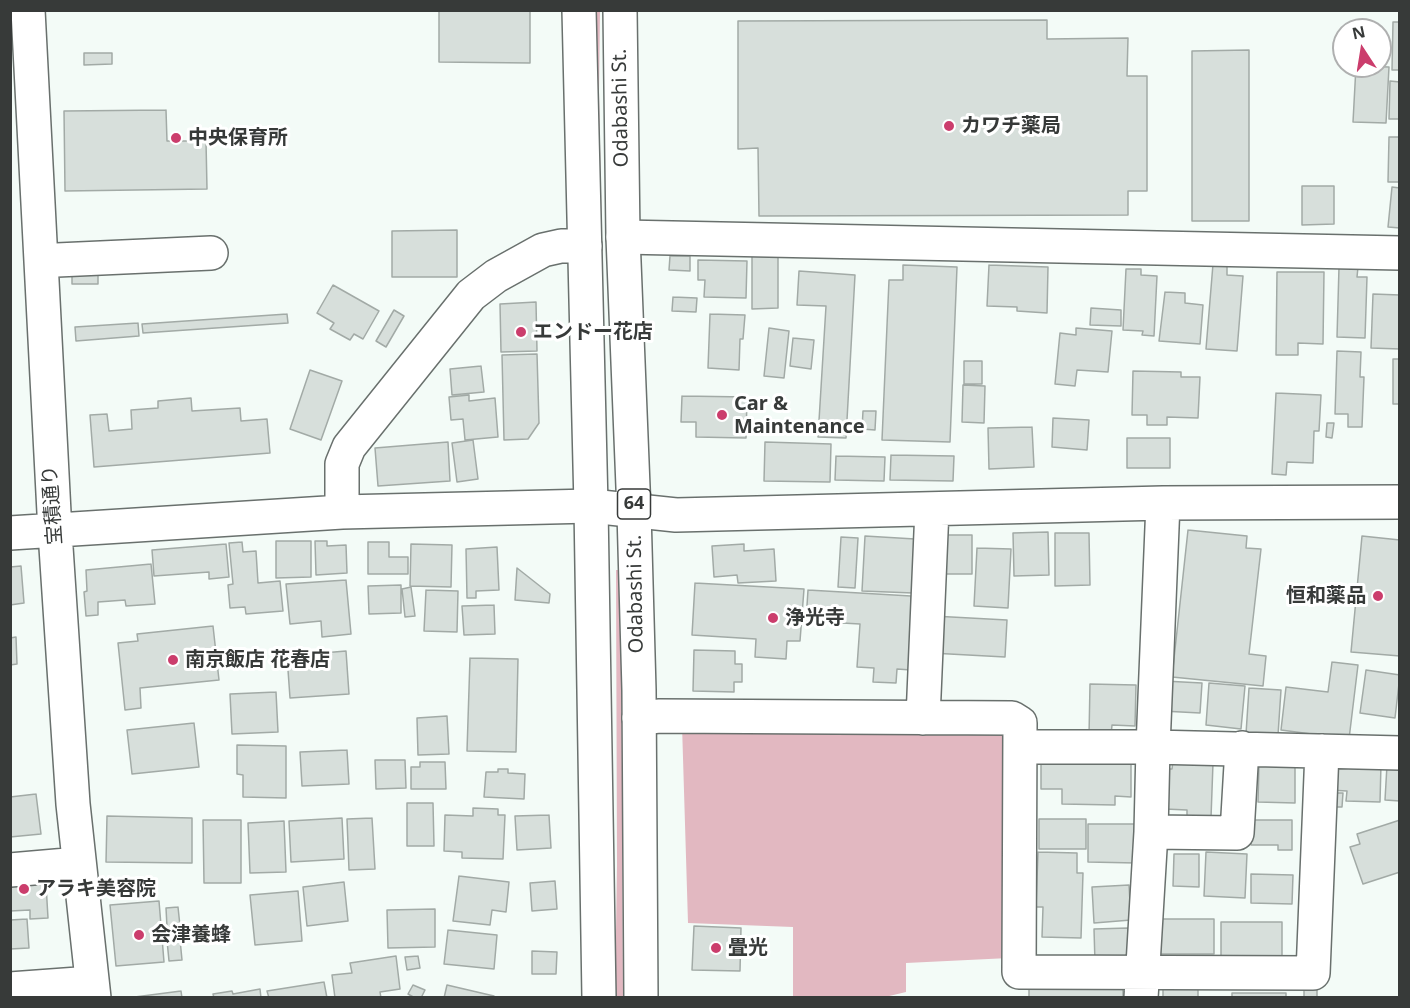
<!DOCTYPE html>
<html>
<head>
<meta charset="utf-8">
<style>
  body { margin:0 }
  #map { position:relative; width:1410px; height:1008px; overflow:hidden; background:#f3fbf7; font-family:"Noto Sans",sans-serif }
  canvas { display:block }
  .frame { position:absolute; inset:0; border:12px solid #373a39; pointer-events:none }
  .north { position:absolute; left:1332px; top:18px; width:60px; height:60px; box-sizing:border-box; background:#fff; border:2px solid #afb0b0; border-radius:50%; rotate:348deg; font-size:16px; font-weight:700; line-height:24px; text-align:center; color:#373a39 }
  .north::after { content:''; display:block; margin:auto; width:21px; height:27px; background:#cb3d6c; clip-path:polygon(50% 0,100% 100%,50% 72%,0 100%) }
</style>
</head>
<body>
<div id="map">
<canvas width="1410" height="1008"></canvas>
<div class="frame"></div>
<div class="north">N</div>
</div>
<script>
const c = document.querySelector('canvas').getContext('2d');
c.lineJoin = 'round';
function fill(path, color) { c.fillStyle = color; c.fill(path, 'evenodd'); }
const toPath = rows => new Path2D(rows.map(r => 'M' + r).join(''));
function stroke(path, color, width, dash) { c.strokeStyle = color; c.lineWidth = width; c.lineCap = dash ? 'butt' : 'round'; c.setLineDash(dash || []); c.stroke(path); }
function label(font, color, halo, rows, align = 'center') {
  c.font = font + ' "Noto Sans","Noto Sans JP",sans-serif'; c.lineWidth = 6; c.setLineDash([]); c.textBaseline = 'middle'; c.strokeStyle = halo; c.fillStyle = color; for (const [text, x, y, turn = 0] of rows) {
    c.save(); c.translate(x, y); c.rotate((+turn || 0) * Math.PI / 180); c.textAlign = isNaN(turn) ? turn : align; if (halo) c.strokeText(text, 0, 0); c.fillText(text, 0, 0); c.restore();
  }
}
const green = toPath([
  [592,11,600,11,599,91,606,448],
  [616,570,621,570,623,997,615,998,617,865],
  [682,725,1011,729,1009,958,906,963,906,992,885,997,793,997,793,927,688,923]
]);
const building = toPath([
  [439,10,530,10,530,63,439,62,439,10],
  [1047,20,1047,39,1128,38,1127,76,1147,76,1147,191,1128,191,1128,215,759,216,758,148,738,149,738,21,1047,20],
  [1393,22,1400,22,1400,70,1392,70,1393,22],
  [1249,50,1249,221,1192,221,1192,51,1249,50],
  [84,53,112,53,112,64,84,65,84,53],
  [1356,66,1389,67,1386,123,1353,122,1356,66],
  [1390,81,1400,82,1400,119,1389,119,1390,81],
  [166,110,167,141,206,141,207,189,65,191,64,111,166,110],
  [1389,137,1400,137,1400,182,1388,182,1389,137],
  [1302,186,1334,186,1334,224,1302,225,1302,186],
  [1392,187,1400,188,1400,228,1388,227,1392,187],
  [457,230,457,277,392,277,392,231,457,230],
  [752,253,778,254,778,308,752,309,752,253],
  [670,256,690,256,690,271,669,270,670,256],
  [698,260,747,261,746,298,704,297,705,280,698,280,698,260],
  [1213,264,1227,265,1227,275,1243,276,1237,351,1206,349,1213,264],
  [903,265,957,267,950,442,882,440,889,280,903,280,903,265],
  [989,265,1048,267,1047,313,1017,311,1017,307,987,306,989,265],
  [1339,267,1358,267,1357,277,1367,277,1365,338,1337,337,1339,267],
  [1126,269,1141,269,1141,275,1157,276,1154,336,1142,335,1143,331,1123,330,1126,269],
  [799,271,855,275,846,438,818,437,826,306,797,305,799,271],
  [1277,272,1324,272,1323,344,1298,343,1298,355,1276,355,1277,272],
  [98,274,98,284,72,284,72,275,98,274],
  [333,285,379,311,363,339,354,334,350,340,330,329,334,323,317,313,333,285],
  [1165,292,1185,293,1185,303,1203,305,1200,344,1159,341,1165,292],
  [1373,294,1400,295,1400,349,1371,348,1373,294],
  [673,297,697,298,696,312,672,311,673,297],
  [536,302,537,351,501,352,500,304,536,302],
  [1091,308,1121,310,1121,326,1090,325,1091,308],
  [394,310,404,316,386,347,376,341,394,310],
  [287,314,288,323,143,333,142,324,287,314],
  [710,314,745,315,743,339,740,339,739,370,708,368,710,314],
  [138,323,139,336,76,341,75,327,138,323],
  [769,328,789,331,784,378,764,376,769,328],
  [1076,328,1112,331,1108,372,1077,370,1075,386,1055,384,1060,333,1076,335,1076,328],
  [793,338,814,340,811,369,790,366,793,338],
  [1337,351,1361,352,1360,377,1364,377,1362,427,1348,427,1348,414,1335,414,1337,351],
  [537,354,539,423,528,439,504,440,502,355,537,354],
  [1393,359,1400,359,1400,404,1393,404,1393,359],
  [964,361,982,361,982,384,964,384,964,361],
  [481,366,484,392,452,395,450,369,481,366],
  [310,370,342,381,321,440,290,429,310,370],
  [1133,371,1181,372,1181,377,1200,377,1198,418,1167,417,1167,425,1147,425,1147,415,1132,415,1133,371],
  [963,385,985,386,984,423,962,422,963,385],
  [1276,393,1321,395,1319,431,1314,431,1313,463,1287,462,1286,475,1272,474,1276,393],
  [469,395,469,401,495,398,498,437,465,440,463,419,451,420,449,397,469,395],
  [682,396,747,397,746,438,696,437,696,422,681,422,682,396],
  [191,398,192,411,240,408,241,421,267,419,270,453,94,467,90,415,107,414,109,431,132,429,131,410,158,408,158,401,191,398],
  [863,411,876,411,875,430,862,429,863,411],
  [1053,418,1089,420,1087,450,1052,447,1053,418],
  [1327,423,1334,423,1332,438,1326,437,1327,423],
  [1032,427,1034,467,989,469,988,428,1032,427],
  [1127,438,1170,438,1170,468,1127,468,1127,438],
  [473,440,478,479,457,482,452,443,473,440],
  [448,442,450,481,378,486,375,448,448,442],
  [765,442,831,444,830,482,764,481,765,442],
  [891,455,954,456,953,481,890,480,891,455],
  [836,456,885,457,884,481,835,480,836,456],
  [1188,530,1247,536,1246,548,1261,549,1249,654,1266,656,1263,686,1172,677,1188,530],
  [1048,532,1049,575,1014,576,1013,533,1048,532],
  [1055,533,1089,533,1090,585,1055,586,1055,533],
  [942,535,972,535,972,574,942,574,942,535],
  [865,536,915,539,913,593,862,591,865,536],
  [1362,536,1400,540,1400,656,1351,652,1362,536],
  [841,537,858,538,855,588,838,587,841,537],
  [276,541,311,541,311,577,276,578,276,541],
  [315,541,327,541,327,546,346,545,347,573,316,575,315,541],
  [242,542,243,552,256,551,258,583,280,581,283,611,246,614,245,607,230,608,228,585,233,584,229,543,242,542],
  [368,542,389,542,389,557,408,557,408,574,368,574,368,542],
  [226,544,229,577,209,579,209,572,154,576,152,550,226,544],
  [411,544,452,545,451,587,410,586,411,544],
  [744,544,744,551,774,549,776,581,738,583,737,575,714,577,712,546,744,544],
  [497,547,499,590,476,591,476,598,467,598,466,549,497,547],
  [977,548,1011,549,1008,608,974,606,977,548],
  [151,564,155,604,126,606,125,600,98,602,98,615,86,616,84,592,87,591,86,570,151,564],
  [21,566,24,603,10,605,10,567,21,566],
  [517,568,550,594,549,603,515,600,517,568],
  [346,580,351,634,322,637,321,621,290,624,286,584,346,580],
  [695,583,804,589,800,641,787,641,786,659,755,657,756,639,692,635,695,583],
  [401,585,401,613,369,614,368,586,401,585],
  [411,587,415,616,405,617,402,589,411,587],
  [426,590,458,591,457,632,424,631,426,590],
  [808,590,911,596,911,603,915,604,911,670,897,669,896,683,873,682,874,668,857,667,860,624,806,621,808,590],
  [494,605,495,634,464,635,462,606,494,605],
  [933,616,1007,620,1005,657,931,653,933,616],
  [213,626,219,680,140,688,141,708,125,710,118,643,138,641,137,634,213,626],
  [16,637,17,664,10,665,10,638,16,637],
  [694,650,735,651,735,664,742,664,742,682,734,682,734,692,693,691,694,650],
  [346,651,349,694,290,698,287,656,346,651],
  [470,658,518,659,516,752,467,751,470,658],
  [1332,662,1358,665,1349,739,1281,730,1286,687,1328,692,1332,662],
  [1366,670,1400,675,1395,718,1360,713,1366,670],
  [1164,681,1202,683,1200,713,1162,711,1164,681],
  [1209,683,1245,686,1241,729,1206,725,1209,683],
  [1090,684,1136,685,1135,726,1112,725,1111,736,1089,736,1090,684],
  [1249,688,1281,690,1278,735,1246,734,1249,688],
  [276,692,278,732,232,734,230,694,276,692],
  [447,716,449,754,418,755,417,718,447,716],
  [194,723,199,767,132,774,127,730,194,723],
  [237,745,286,746,286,798,243,797,243,775,237,774,237,745],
  [347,750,349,784,302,786,300,752,347,750],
  [1041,759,1131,761,1131,797,1115,796,1115,805,1062,804,1062,789,1041,789,1041,759],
  [375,760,405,760,406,788,376,789,375,760],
  [1173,761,1213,763,1211,818,1187,816,1187,810,1165,809,1168,769,1172,769,1173,761],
  [420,762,445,762,446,789,411,789,411,767,420,767,420,762],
  [1259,763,1295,763,1295,803,1258,802,1259,763],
  [1330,763,1381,764,1380,802,1346,801,1347,791,1329,790,1330,763],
  [1387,765,1400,766,1400,801,1385,800,1387,765],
  [498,769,508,769,508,773,525,774,524,799,484,797,486,772,498,772,498,769],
  [1328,793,1343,793,1342,807,1328,807,1328,793],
  [36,794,41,834,10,837,10,797,36,794],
  [407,803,433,803,434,846,407,846,407,803],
  [473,808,498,809,498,815,505,815,503,859,462,858,462,852,444,851,445,815,473,816,473,808],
  [549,815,551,848,517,850,515,816,549,815],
  [107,816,192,818,192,863,106,862,107,816],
  [342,818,344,859,291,862,289,821,342,818],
  [372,818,375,869,349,870,347,819,372,818],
  [1039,819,1086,819,1086,849,1039,849,1039,819],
  [203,820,241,820,241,883,204,883,203,820],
  [1251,820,1292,820,1292,850,1278,850,1278,845,1251,845,1251,820],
  [1400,820,1400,872,1363,884,1350,847,1360,844,1357,834,1400,820],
  [284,821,286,872,250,873,248,823,284,821],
  [1088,824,1137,824,1136,863,1088,862,1088,824],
  [1038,852,1077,853,1077,873,1083,873,1081,938,1042,937,1043,907,1036,907,1038,852],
  [1206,852,1247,854,1245,898,1204,896,1206,852],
  [1174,854,1199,854,1199,887,1173,886,1174,854],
  [1251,874,1293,875,1292,904,1251,903,1251,874],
  [459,876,509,882,506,912,492,910,490,925,453,921,459,876],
  [555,881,557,909,532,911,530,883,555,881],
  [344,882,348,921,307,926,303,887,344,882],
  [46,884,48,918,30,919,30,910,10,911,10,886,46,884],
  [1129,885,1131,920,1094,923,1092,887,1129,885],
  [298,891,302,941,255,945,250,895,298,891],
  [159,901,164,962,116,966,110,905,159,901],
  [178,907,180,926,167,927,166,908,178,907],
  [435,909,435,947,388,948,387,910,435,909],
  [27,919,29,948,10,949,10,920,27,919],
  [1160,919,1214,919,1214,954,1160,954,1160,919],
  [1221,922,1282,922,1282,960,1221,960,1221,922],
  [694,926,741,928,740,971,692,970,694,926],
  [1128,928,1129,962,1095,963,1094,929,1128,928],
  [179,929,182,960,169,961,166,930,179,929],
  [448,930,497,935,494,969,444,964,448,930],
  [532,951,557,952,556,974,532,974,532,951],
  [396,956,400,989,380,992,381,998,335,998,332,975,352,973,350,963,396,956],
  [418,956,420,968,407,970,405,957,418,956],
  [1029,981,1123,982,1123,998,1029,998,1029,981],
  [324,982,327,998,269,998,267,991,324,982],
  [1198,982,1198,998,1163,998,1163,983,1198,982],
  [1304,982,1317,982,1317,998,1304,998,1304,982],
  [413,985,425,990,421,998,415,998,408,994,413,985],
  [447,985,494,996,494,998,444,998,447,985],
  [260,989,261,998,214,998,213,994,232,991,233,994,260,989],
  [181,991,182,998,127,998,181,991],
  [1232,993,1286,993,1286,998,1232,998,1232,993]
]);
const minor = toPath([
  [28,10,55,532,73,804,94,998],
  [623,237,1400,253],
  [57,260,211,253],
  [342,512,342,464,349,447,471,295,496,276,543,250,561,246,585,246],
  [10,533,342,512,591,506,676,515,1163,503,1400,502],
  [639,718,660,716,1012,718,1020,723,1019,972,1313,973,1322,751],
  [923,718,932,509],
  [1020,747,1153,747,1163,503],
  [1151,832,1237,833,1242,748],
  [10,870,79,864],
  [10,989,92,983],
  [1141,998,1151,832,1153,747,1400,753]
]);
const major = toPath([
  [579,10,591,506,599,998],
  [620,10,623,237,634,512,639,690,641,998]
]);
const markers = [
  [949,126,6,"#cb3d6c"],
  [176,138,6,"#cb3d6c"],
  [521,332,6,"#cb3d6c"],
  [722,415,6,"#cb3d6c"],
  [1378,596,6,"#cb3d6c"],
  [773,618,6,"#cb3d6c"],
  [173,660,6,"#cb3d6c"],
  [24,889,6,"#cb3d6c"],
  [139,935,6,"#cb3d6c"],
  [716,948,6,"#cb3d6c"]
];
const shields = [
  [634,504,33]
];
const shieldNames = [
  ["64",634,504]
];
const streetNames = [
  ["Odabashi St.",621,108,-91],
  ["宝積通り",53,505,-94],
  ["Odabashi St.",636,594,-91]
];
const poiNames = [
  ["カワチ薬局",961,126],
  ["中央保育所",188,138],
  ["エンドー花店",533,332],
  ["Car &",734,404],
  ["Maintenance",734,427],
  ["恒和薬品",1366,596,"right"],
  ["浄光寺",785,618],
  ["南京飯店 花春店",185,660],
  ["アラキ美容院",36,889],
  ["会津養蜂",151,935],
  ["畳光",728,948]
];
fill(green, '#e2b8c1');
fill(building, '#d7dfdb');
stroke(building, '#a2aaa6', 1.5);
stroke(minor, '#69706d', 36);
stroke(major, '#69706d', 36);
stroke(minor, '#fff', 33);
stroke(major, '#fff', 33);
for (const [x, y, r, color] of markers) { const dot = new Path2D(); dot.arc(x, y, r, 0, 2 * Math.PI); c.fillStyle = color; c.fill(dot); stroke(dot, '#fff', 2); }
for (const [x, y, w] of shields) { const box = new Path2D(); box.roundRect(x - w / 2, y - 15, w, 30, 4.5); c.fillStyle = '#fff'; c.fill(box); stroke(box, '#373a39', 1.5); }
label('bold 18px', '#373a39', null, shieldNames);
label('20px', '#373a39', '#fff', streetNames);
label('bold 20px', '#373a39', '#fff', poiNames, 'left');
</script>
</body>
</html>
